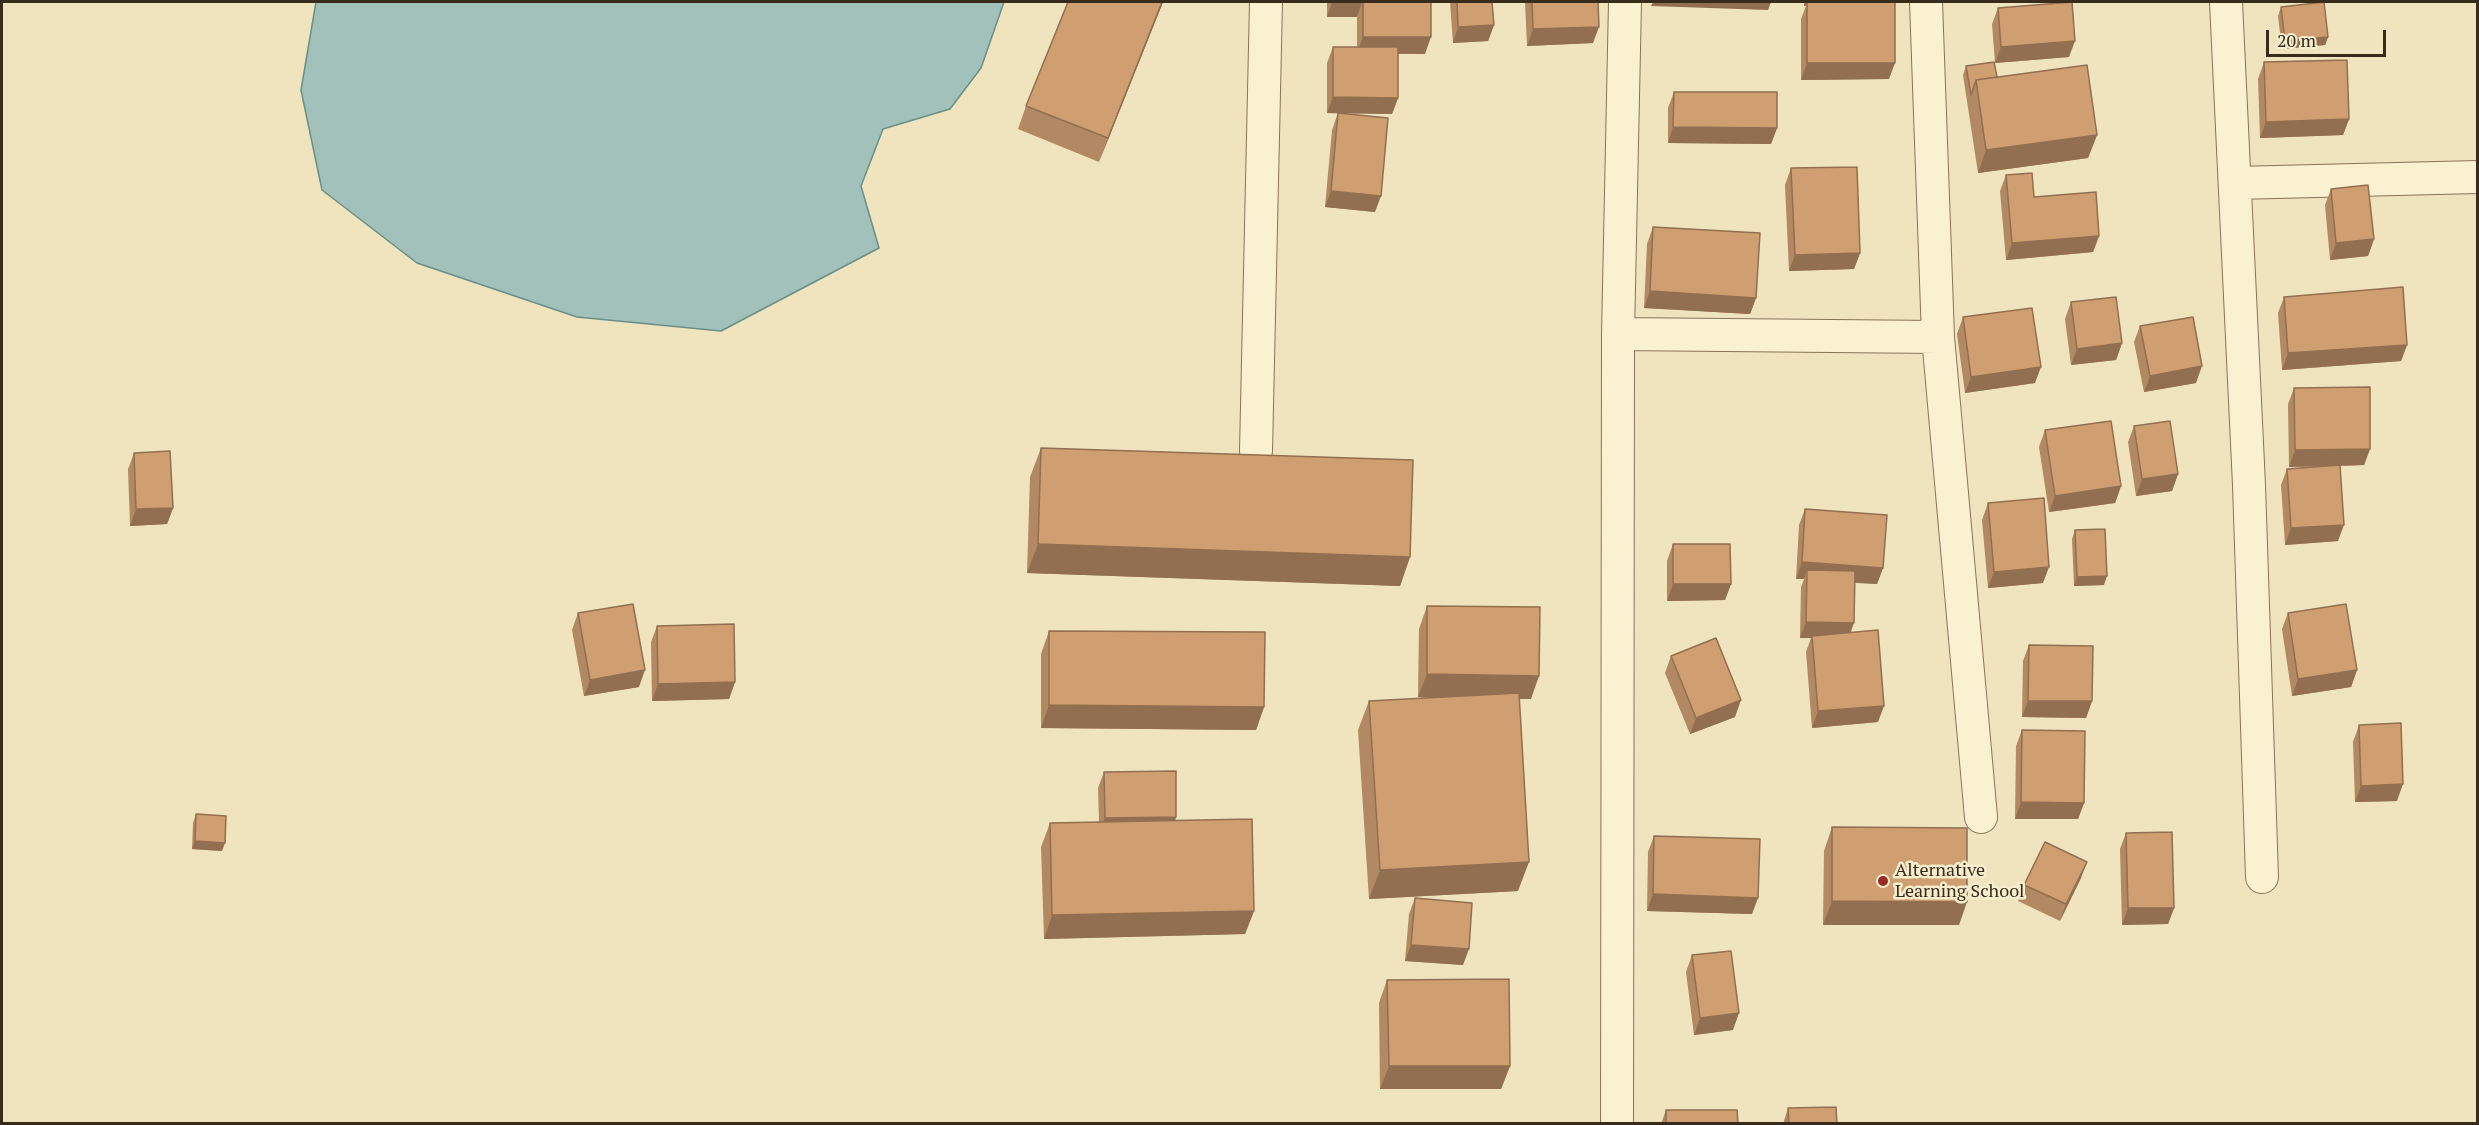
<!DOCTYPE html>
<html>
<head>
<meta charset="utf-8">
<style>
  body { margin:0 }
  #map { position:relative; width:2479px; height:1125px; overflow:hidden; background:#efe4be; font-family:"PT Serif",serif }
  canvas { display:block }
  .frame { position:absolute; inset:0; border:3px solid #372b1b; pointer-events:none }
  .scale { position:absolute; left:2266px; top:30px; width:120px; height:27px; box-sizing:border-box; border:3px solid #372b1b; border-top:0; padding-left:8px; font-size:18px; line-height:21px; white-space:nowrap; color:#372b1b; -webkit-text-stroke:4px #f7eece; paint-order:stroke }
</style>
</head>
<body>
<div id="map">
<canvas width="2479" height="1125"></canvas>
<div class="frame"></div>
<div class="scale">20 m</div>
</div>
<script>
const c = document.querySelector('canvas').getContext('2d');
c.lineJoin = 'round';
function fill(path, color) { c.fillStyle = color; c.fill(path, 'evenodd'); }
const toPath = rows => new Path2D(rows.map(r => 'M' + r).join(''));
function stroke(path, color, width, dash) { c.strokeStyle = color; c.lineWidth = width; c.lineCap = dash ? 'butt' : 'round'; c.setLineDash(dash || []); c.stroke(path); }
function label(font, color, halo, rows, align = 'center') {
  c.font = font + ' "PT Serif",serif'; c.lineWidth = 5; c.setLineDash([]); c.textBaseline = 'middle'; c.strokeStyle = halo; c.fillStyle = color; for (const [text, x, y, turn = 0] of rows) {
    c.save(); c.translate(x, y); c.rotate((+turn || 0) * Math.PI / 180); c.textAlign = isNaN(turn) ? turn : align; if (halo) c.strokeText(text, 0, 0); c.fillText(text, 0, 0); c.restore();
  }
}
const water = toPath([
  [316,2,1004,2,981,68,950,109,883,129,861,186,879,248,721,331,577,317,417,263,322,190,301,90,316,2]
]);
const minor = toPath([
  [1926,2,1938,337,1981,817],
  [2226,2,2249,485,2262,877],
  [2235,183,2478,177],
  [1618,334,1938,337],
  [1256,451,1266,2],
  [1617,1124,1618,334,1625,2]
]);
const wall = toPath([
  [1163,2,1099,162,1018,129,1026,106],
  [1327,2,1431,2,1425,54,1398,54,1398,98,1392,114,1327,113,1327,63,1333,47,1357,47,1357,17,1327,17],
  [1450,2,1492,2,1494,25,1488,41,1453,43],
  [1525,2,1598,2,1593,43,1527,46],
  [1804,2,1886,2,1889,79,1801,80,1801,19,1806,6,1804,6],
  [2281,7,2328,37,2325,45,2282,49,2278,16],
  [1998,8,2069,57,1995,63,1992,24],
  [2264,62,2349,119,2343,135,2260,138,2258,79],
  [1966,66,1997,77,2097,135,2088,158,1978,173,1963,75],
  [1674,92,1777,128,1771,144,1668,143,1668,108],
  [1338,113,1375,212,1325,207,1332,130],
  [1791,168,1860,253,1854,269,1789,271,1785,185],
  [2006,175,2034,197,2099,236,2093,252,2006,260,2000,191],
  [2331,189,2374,239,2368,256,2330,260,2325,205],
  [1653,227,1756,298,1750,314,1644,308,1647,244],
  [2284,297,2407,345,2401,361,2282,370,2278,313],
  [2071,302,2122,343,2116,360,2071,365,2065,319],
  [1963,317,2035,383,1965,393,1957,334],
  [2140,326,2196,383,2144,392,2134,342],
  [2294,388,2370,449,2364,465,2340,466,2338,541,2285,545,2281,485,2287,469,2331,466,2289,467,2288,404],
  [2134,426,2178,474,2172,491,2136,496,2128,442],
  [2045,430,2121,486,2115,503,2049,512,2039,447],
  [1041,448,1410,557,1400,586,1027,573,1030,477],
  [134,453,173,508,167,524,130,526,128,469],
  [1988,503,2043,583,1988,588,1982,520],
  [1805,509,1883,568,1877,584,1855,583,1851,633,1878,722,1812,728,1806,652,1811,638,1800,638,1801,587,1804,579,1796,579,1799,525],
  [2075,530,2104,585,2074,586,2072,539],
  [1673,544,1731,584,1725,600,1667,601,1667,561],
  [1427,606,1531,699,1519,699,1518,891,1369,899,1358,730,1369,701,1431,698,1418,697,1419,629],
  [578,613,639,687,584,696,572,630],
  [2288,613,2357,670,2351,687,2292,696,2282,629],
  [657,626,735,682,729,699,652,701,651,642],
  [1049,631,1264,707,1256,730,1041,728,1041,654],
  [2029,645,2092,701,2086,718,2022,717,2023,661],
  [1671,656,1735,717,1690,734,1665,673],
  [2359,725,2397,801,2355,802,2353,742],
  [2022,730,2084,803,2078,819,2015,819,2016,746],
  [1104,772,1176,817,1175,821,1254,911,1245,934,1044,939,1041,847,1050,823,1099,822,1098,788],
  [196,814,222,851,192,849,193,823],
  [1832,827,1959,925,1823,925,1824,851],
  [2126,833,2174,908,2168,924,2122,925,2120,849],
  [1654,836,1752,914,1647,911,1648,852],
  [2081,878,2060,921,2018,901,2024,885],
  [1415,898,1463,965,1405,961,1409,914],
  [1692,955,1733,1030,1694,1035,1686,972],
  [1387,980,1510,1066,1501,1089,1380,1089,1379,1003],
  [1788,1108,1837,1124,1783,1124],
  [1666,1110,1738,1124,1661,1124]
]);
const shadedWall = toPath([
  [1162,2,1163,2,1099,162,1108,138],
  [1332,2,1362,2,1357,17,1327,17],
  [1653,2,1771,2,1768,10,1651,6],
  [1806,2,1886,2,1883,9,1807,2,1806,6,1804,6],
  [1494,25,1488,41,1453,43,1458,27],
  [1599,27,1593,43,1527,46,1533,29],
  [1363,37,1431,37,1425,54,1357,53],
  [2328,37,2325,45,2282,49,2285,41],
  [2075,41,2069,57,1995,63,2001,47],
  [1807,63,1895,63,1889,79,1801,80],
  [1333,97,1398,98,1392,114,1327,113],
  [2349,119,2343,135,2260,138,2266,122],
  [1673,127,1777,128,1771,144,1668,143],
  [2097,135,2088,158,1978,173,1986,150],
  [1331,191,1381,196,1375,212,1325,207],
  [2099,236,2093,252,2006,260,2012,243],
  [2374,239,2368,256,2330,260,2336,243],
  [1860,253,1854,269,1789,271,1795,255],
  [1650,291,1756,298,1750,314,1644,308],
  [2122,343,2116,360,2071,365,2077,349],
  [2407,345,2401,361,2282,370,2288,353],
  [2202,366,2196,383,2144,392,2150,376],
  [2041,367,2035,383,1965,393,1971,377],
  [2370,449,2364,465,2289,467,2295,450],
  [2178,474,2172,491,2136,496,2142,479],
  [2121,486,2115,503,2049,512,2055,496],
  [173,508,167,524,130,526,136,509],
  [2344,525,2338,541,2285,545,2291,528],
  [1038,544,1410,557,1400,586,1027,573],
  [1802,562,1883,568,1877,584,1807,579,1807,570,1804,579,1796,579],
  [2049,567,2043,583,1988,588,1994,572],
  [2107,576,2104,585,2074,586,2077,577],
  [1673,584,1731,584,1725,600,1667,601],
  [1806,622,1854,623,1848,639,1812,636,1811,638,1800,638],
  [645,670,639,687,584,696,590,680],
  [2357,670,2351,687,2292,696,2298,679],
  [1427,674,1539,676,1531,699,1418,697],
  [735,682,729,699,652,701,658,684],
  [1741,700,1735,717,1690,734,1696,718],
  [2028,701,2092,701,2086,718,2022,717],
  [1049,705,1264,707,1256,730,1041,728],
  [1884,706,1878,722,1812,728,1818,711],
  [2403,784,2397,801,2355,802,2361,786],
  [2021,802,2084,803,2078,819,2015,819],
  [1176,817,1170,833,1099,835,1105,818],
  [195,841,225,843,222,851,192,849],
  [1529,862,1518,891,1369,899,1380,870],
  [2087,862,2081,878,2060,921,2066,904],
  [1653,894,1758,898,1752,914,1647,911],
  [1832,901,1967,902,1959,925,1823,925],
  [2128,908,2174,908,2168,924,2122,925],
  [1254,911,1245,934,1044,939,1052,915],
  [1411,945,1469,949,1463,965,1405,961],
  [1739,1013,1733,1030,1694,1035,1700,1018],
  [1389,1066,1510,1066,1501,1089,1380,1089]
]);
const building = toPath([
  [1068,2,1162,2,1108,138,1026,106,1068,2],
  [1363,2,1431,2,1431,37,1363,37,1363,2],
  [1457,2,1492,2,1494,25,1458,27,1457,2],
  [1532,2,1598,2,1599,27,1533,29,1532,2],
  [1807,2,1895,2,1895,63,1807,63,1807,2],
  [2072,2,2075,41,2001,47,1998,8,2072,2],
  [2324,2,2328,37,2285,41,2281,7,2324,2],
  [1333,47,1398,47,1398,98,1333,97,1333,47],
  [2347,60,2349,119,2266,122,2264,62,2347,60],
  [1994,62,1997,77,1976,80,1971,95,1966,66,1994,62],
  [2087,65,2097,135,1986,150,1976,80,2087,65],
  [1674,92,1777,92,1777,128,1673,127,1674,92],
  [1338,113,1388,118,1381,196,1331,191,1338,113],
  [1857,167,1860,253,1795,255,1791,168,1857,167],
  [2032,173,2034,197,2096,192,2099,236,2012,243,2006,175,2032,173],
  [2368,185,2374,239,2336,243,2331,189,2368,185],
  [1653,227,1760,233,1756,298,1650,291,1653,227],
  [2403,287,2407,345,2288,353,2284,297,2403,287],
  [2116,297,2122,343,2077,349,2071,302,2116,297],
  [2032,308,2041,367,1971,377,1963,317,2032,308],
  [2193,317,2202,366,2150,376,2140,326,2193,317],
  [2370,387,2370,449,2295,450,2294,388,2370,387],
  [2111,421,2121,486,2055,496,2045,430,2111,421],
  [2170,421,2178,474,2142,479,2134,426,2170,421],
  [1041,448,1413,460,1410,557,1038,544,1041,448],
  [170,451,173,508,136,509,134,453,170,451],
  [2340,465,2344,525,2291,528,2287,469,2340,465],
  [2044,498,2049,567,1994,572,1988,503,2044,498],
  [1805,509,1887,515,1883,568,1802,562,1805,509],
  [2105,529,2107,576,2077,577,2075,530,2105,529],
  [1673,544,1730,544,1731,584,1673,584,1673,544],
  [1807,570,1855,571,1854,623,1806,622,1807,570],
  [633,604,645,670,590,680,578,613,633,604],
  [2346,604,2357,670,2298,679,2288,613,2346,604],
  [1427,606,1540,607,1539,676,1427,674,1427,606],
  [734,624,735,682,658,684,657,626,734,624],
  [1878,630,1884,706,1818,711,1812,636,1878,630],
  [1049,631,1265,632,1264,707,1049,705,1049,631],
  [1716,638,1741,700,1696,718,1671,656,1716,638],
  [2029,645,2093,646,2092,701,2028,701,2029,645],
  [1519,693,1529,862,1380,870,1369,701,1519,693],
  [2401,723,2403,784,2361,786,2359,725,2401,723],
  [2022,730,2085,731,2084,803,2021,802,2022,730],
  [1176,771,1176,817,1105,818,1104,772,1176,771],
  [196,814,226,816,225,843,195,841,196,814],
  [1252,819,1254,911,1052,915,1050,823,1252,819],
  [1832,827,1967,828,1967,902,1832,901,1832,827],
  [2172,832,2174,908,2128,908,2126,833,2172,832],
  [1654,836,1760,839,1758,898,1653,894,1654,836],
  [2045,842,2087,862,2066,904,2024,885,2045,842],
  [1415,898,1472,903,1469,949,1411,945,1415,898],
  [1731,951,1739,1013,1700,1018,1692,955,1731,951],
  [1509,979,1510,1066,1389,1066,1387,980,1509,979],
  [1836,1107,1837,1124,1789,1124,1788,1108,1836,1107],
  [1666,1110,1737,1110,1738,1124,1666,1124,1666,1110],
  [1867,1123,1922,1123,1923,1124,1867,1124,1867,1123]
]);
const markers = [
  [1883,881,6,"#9a2b24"]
];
const poiNames = [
  ["Alternative",1895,871],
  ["Learning School",1895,892]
];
fill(water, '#a2c1ba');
stroke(water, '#698f88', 1.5);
stroke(minor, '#887456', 34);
stroke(minor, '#faf1d1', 32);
fill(wall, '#b28962');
fill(shadedWall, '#916f50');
fill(building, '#cf9f72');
stroke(building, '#916f50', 1.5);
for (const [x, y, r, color] of markers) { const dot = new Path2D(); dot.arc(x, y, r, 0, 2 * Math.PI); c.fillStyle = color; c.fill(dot); stroke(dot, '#f7eece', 2); }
label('18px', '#372b1b', '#f7eece', poiNames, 'left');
</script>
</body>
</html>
